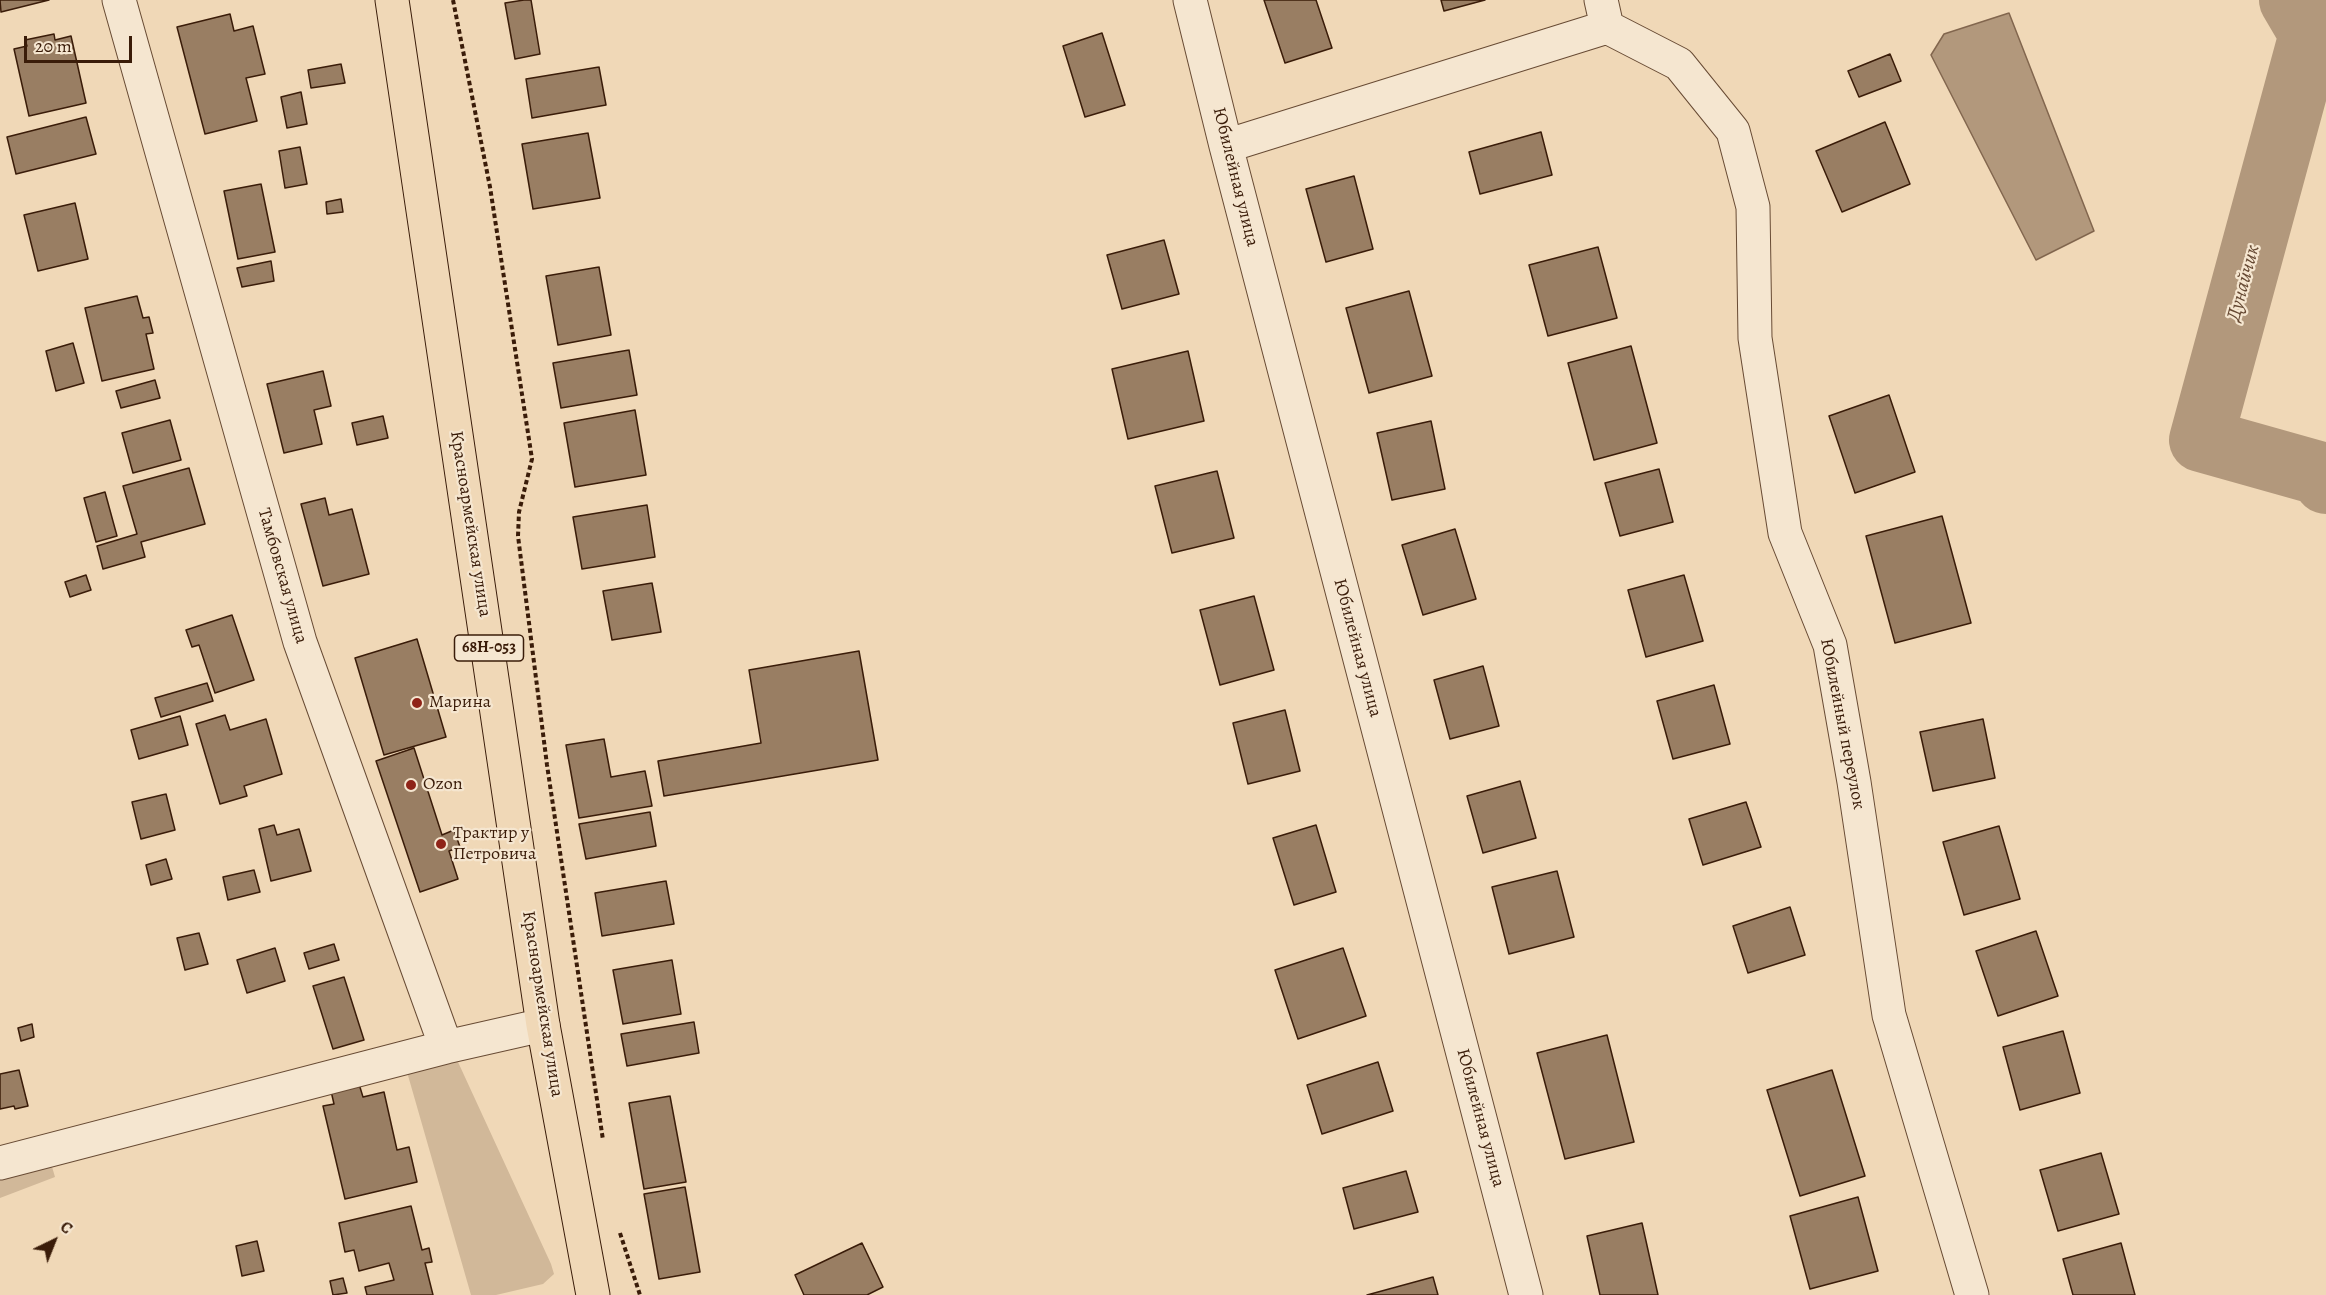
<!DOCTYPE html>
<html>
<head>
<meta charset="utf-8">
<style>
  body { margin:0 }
  #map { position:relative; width:2326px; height:1295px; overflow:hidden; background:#f0d8b7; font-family:Alegreya,serif }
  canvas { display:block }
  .north { position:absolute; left:24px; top:1211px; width:60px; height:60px; -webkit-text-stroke:4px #f5e6d0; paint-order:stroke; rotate:43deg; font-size:16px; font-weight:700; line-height:24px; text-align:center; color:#3a1c09 }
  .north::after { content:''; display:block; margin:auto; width:21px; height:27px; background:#3a1c09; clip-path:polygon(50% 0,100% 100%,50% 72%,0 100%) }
  .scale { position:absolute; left:24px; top:36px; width:108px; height:27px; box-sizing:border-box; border:3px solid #3a1c09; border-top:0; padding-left:8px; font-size:18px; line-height:21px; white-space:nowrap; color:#3a1c09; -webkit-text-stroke:4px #f5e6d0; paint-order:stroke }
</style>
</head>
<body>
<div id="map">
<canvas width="2326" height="1295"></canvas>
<div class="north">С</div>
<div class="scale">20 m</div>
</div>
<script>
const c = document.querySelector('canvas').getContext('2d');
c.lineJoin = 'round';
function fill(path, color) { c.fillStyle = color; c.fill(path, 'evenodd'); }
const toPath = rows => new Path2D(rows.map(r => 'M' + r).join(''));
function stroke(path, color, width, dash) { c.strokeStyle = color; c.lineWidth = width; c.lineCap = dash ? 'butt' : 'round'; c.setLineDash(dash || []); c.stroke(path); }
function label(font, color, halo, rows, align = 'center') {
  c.font = font + ' Alegreya,serif'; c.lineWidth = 4.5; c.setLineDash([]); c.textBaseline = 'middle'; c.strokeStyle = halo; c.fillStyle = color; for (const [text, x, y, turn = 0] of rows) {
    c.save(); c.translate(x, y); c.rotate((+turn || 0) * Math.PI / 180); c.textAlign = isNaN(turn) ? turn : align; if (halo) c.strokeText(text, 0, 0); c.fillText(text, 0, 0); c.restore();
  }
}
const green = toPath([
  [454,1058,458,1062,551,1264,554,1274,543,1284,496,1295,471,1295,405,1065],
  [48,1153,55,1177,0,1198,0,1168]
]);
const water = toPath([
  [2009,13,2094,231,2036,260,1931,55,1944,34,2009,13]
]);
const river = toPath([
  [2291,0,2311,34,2201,440,2322,474,2326,482]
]);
const building = toPath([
  [0,0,49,0,1,12,0,0],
  [524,0,531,0,540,54,515,59,505,3,524,0],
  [1264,0,1316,0,1332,48,1285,63,1264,0],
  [1441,0,1485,0,1444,11,1441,0],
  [230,14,234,31,253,26,265,74,246,78,257,121,205,134,177,27,230,14],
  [1102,33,1125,105,1085,117,1063,46,1102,33],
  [54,34,55,40,71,36,86,103,29,116,14,49,27,46,25,40,54,34],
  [1890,54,1901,81,1859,97,1848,71,1890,54],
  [341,64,345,83,311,88,308,70,341,64],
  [599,67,606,105,532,118,526,79,599,67],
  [301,92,307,124,287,128,281,97,301,92],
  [86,117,96,154,16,174,7,137,86,117],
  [1885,122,1910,184,1842,212,1816,151,1885,122],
  [1541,132,1552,175,1480,194,1469,152,1541,132],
  [588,133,600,198,533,209,522,144,588,133],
  [300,147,307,184,285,188,279,151,300,147],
  [1354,176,1373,249,1326,262,1306,189,1354,176],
  [261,184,275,252,238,259,224,191,261,184],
  [341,199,343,212,327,214,326,202,341,199],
  [75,203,88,259,38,271,24,215,75,203],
  [1164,240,1179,294,1122,309,1107,255,1164,240],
  [1598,247,1617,318,1548,336,1529,265,1598,247],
  [271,261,274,281,242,287,237,268,271,261],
  [599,267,611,335,558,345,546,276,599,267],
  [1409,291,1432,376,1369,393,1346,308,1409,291],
  [137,296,143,318,149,317,153,333,146,334,154,369,102,381,85,308,137,296],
  [73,343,84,383,56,391,46,351,73,343],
  [1631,346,1657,443,1594,460,1568,363,1631,346],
  [629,350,637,395,561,408,553,363,629,350],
  [1188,351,1204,421,1128,439,1112,369,1188,351],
  [323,371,331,406,314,410,322,444,284,453,267,384,323,371],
  [155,380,160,398,121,408,116,391,155,380],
  [1889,395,1915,472,1855,493,1829,416,1889,395],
  [635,410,646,475,575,487,564,423,635,410],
  [383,416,388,438,357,445,352,423,383,416],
  [170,420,181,460,133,473,122,433,170,420],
  [1431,421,1445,489,1392,500,1377,433,1431,421],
  [189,468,205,524,141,542,145,557,103,569,97,546,137,534,123,486,189,468],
  [1659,469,1673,522,1620,536,1605,483,1659,469],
  [1217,471,1234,538,1172,553,1155,486,1217,471],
  [105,492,117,536,96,542,84,498,105,492],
  [325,498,329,515,352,509,369,574,323,586,301,504,325,498],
  [647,505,655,557,582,569,573,517,647,505],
  [1942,516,1971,623,1895,643,1866,536,1942,516],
  [1455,529,1476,599,1423,615,1402,545,1455,529],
  [86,575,91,590,70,597,65,582,86,575],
  [1684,575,1703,641,1646,657,1628,590,1684,575],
  [652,583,661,632,612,640,603,591,652,583],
  [1254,596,1274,670,1220,685,1200,610,1254,596],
  [232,615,254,680,215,693,199,645,192,647,186,630,232,615],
  [417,639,446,737,384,755,355,658,417,639],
  [859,651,878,760,664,796,658,761,761,743,749,670,859,651],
  [1483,666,1499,726,1450,739,1434,680,1483,666],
  [207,683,213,701,161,717,155,698,207,683],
  [1714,685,1730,744,1673,759,1657,701,1714,685],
  [1285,710,1300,771,1248,784,1233,723,1285,710],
  [225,715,230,730,266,719,282,774,244,786,247,796,220,804,196,724,225,715],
  [180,716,188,745,139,759,131,730,180,716],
  [1983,719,1995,778,1933,791,1920,732,1983,719],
  [604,739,611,777,645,771,652,806,579,818,566,745,604,739],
  [414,748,442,835,454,830,460,847,449,851,458,879,420,892,376,761,414,748],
  [1520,781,1536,838,1483,853,1467,796,1520,781],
  [166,794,175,830,141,839,132,802,166,794],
  [1746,802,1761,847,1703,865,1689,819,1746,802],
  [650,812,656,846,586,859,579,824,650,812],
  [274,825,277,835,299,829,311,871,271,881,259,829,274,825],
  [1316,825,1336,892,1294,905,1273,838,1316,825],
  [1999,826,2020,899,1964,915,1943,842,1999,826],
  [166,859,172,879,151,885,146,865,166,859],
  [254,870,260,892,228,900,223,877,254,870],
  [1557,871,1574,937,1509,954,1492,887,1557,871],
  [666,881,674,924,602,936,595,893,666,881],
  [1790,907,1805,955,1748,973,1733,926,1790,907],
  [2036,931,2058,996,1998,1016,1976,951,2036,931],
  [199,933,208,964,185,970,177,938,199,933],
  [334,944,339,960,309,969,304,953,334,944],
  [275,948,285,981,247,993,237,960,275,948],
  [1343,948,1366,1016,1298,1039,1275,970,1343,948],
  [672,960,681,1014,623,1024,613,970,672,960],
  [344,977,364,1040,333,1049,313,986,344,977],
  [694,1022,699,1053,627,1066,621,1034,694,1022],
  [32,1024,34,1037,21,1041,18,1028,32,1024],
  [2063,1031,2080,1093,2020,1110,2003,1047,2063,1031],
  [1607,1035,1634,1142,1565,1159,1537,1053,1607,1035],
  [1378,1062,1393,1111,1322,1134,1307,1085,1378,1062],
  [19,1070,28,1106,15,1109,14,1106,0,1109,0,1074,19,1070],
  [1832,1070,1865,1176,1800,1196,1767,1090,1832,1070],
  [359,1084,363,1097,384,1092,397,1150,409,1147,417,1182,345,1199,323,1106,334,1104,331,1091,359,1084],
  [670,1096,686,1182,644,1189,629,1103,670,1096],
  [2101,1153,2119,1214,2058,1231,2040,1170,2101,1153],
  [1406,1171,1418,1212,1354,1229,1343,1188,1406,1171],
  [685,1187,700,1272,659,1279,644,1194,685,1187],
  [1858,1197,1878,1271,1810,1289,1790,1216,1858,1197],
  [411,1206,422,1250,429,1248,432,1262,425,1263,433,1295,367,1295,365,1287,394,1280,389,1263,359,1271,354,1250,345,1252,339,1223,411,1206],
  [1642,1223,1658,1295,1600,1295,1587,1236,1642,1223],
  [257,1241,264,1271,242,1276,236,1246,257,1241],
  [862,1243,883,1287,867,1295,804,1295,795,1275,862,1243],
  [2121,1243,2135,1295,2073,1295,2063,1259,2121,1243],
  [1433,1277,1438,1295,1367,1295,1433,1277],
  [343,1278,347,1293,333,1295,330,1281,343,1278]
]);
const path = toPath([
  [453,0,490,187,532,459,519,512,518,536,547,765,603,1140],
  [620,1233,640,1295]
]);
const street = toPath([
  [119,0,300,642,446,1047,543,1025],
  [1190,0,1226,146,1526,1295],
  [1601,0,1607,27,1679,64,1733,131,1753,207,1755,338,1785,533,1830,645,1854,782,1889,1015,1972,1295],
  [1226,146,1607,27],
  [0,1163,446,1047]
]);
const primary = toPath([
  [392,0,543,1025,593,1295]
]);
const markers = [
  [417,703,6,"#8f2418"],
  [411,785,6,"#8f2418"],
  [441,844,6,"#8f2418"]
];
const shields = [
  [489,648,69]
];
const shieldNames = [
  ["68Н-053",489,648]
];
const streetNames = [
  ["Юбилейная улица",1235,177,76],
  ["Красноармейская улица",470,524,81],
  ["Тамбовская улица",282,576,74],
  ["Юбилейная улица",1357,648,75],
  ["Юбилейный переулок",1842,724,79],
  ["Красноармейская улица",542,1004,81],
  ["Юбилейная улица",1480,1118,75]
];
const poiNames = [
  ["Марина",429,703],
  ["Ozon",423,785],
  ["Трактир у",453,834],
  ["Петровича",453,855]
];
const waterNames = [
  ["Дунайчик",2244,283,-75]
];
fill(green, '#d1b899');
fill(water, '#b2987c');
stroke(water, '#82664e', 1.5);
stroke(river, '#b2987c', 64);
fill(building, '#997e63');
stroke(building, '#3a1c09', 1.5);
stroke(street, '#684b34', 35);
stroke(primary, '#3a1c09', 35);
stroke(path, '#3a1c09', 4, [4.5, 3]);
stroke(street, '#f5e6d0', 33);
stroke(primary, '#f0d8b7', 33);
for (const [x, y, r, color] of markers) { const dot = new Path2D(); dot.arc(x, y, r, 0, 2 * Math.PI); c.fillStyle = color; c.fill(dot); stroke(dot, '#f5e6d0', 2); }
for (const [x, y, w] of shields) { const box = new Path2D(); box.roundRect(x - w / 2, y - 13, w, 26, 4.5); c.fillStyle = '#f5e6d0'; c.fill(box); stroke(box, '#3a1c09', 1.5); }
label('bold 16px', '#3a1c09', null, shieldNames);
label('18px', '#3a1c09', '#f5e6d0', streetNames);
label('18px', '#3a1c09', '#f5e6d0', poiNames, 'left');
label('italic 20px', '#644731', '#f5e6d0', waterNames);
</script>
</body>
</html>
